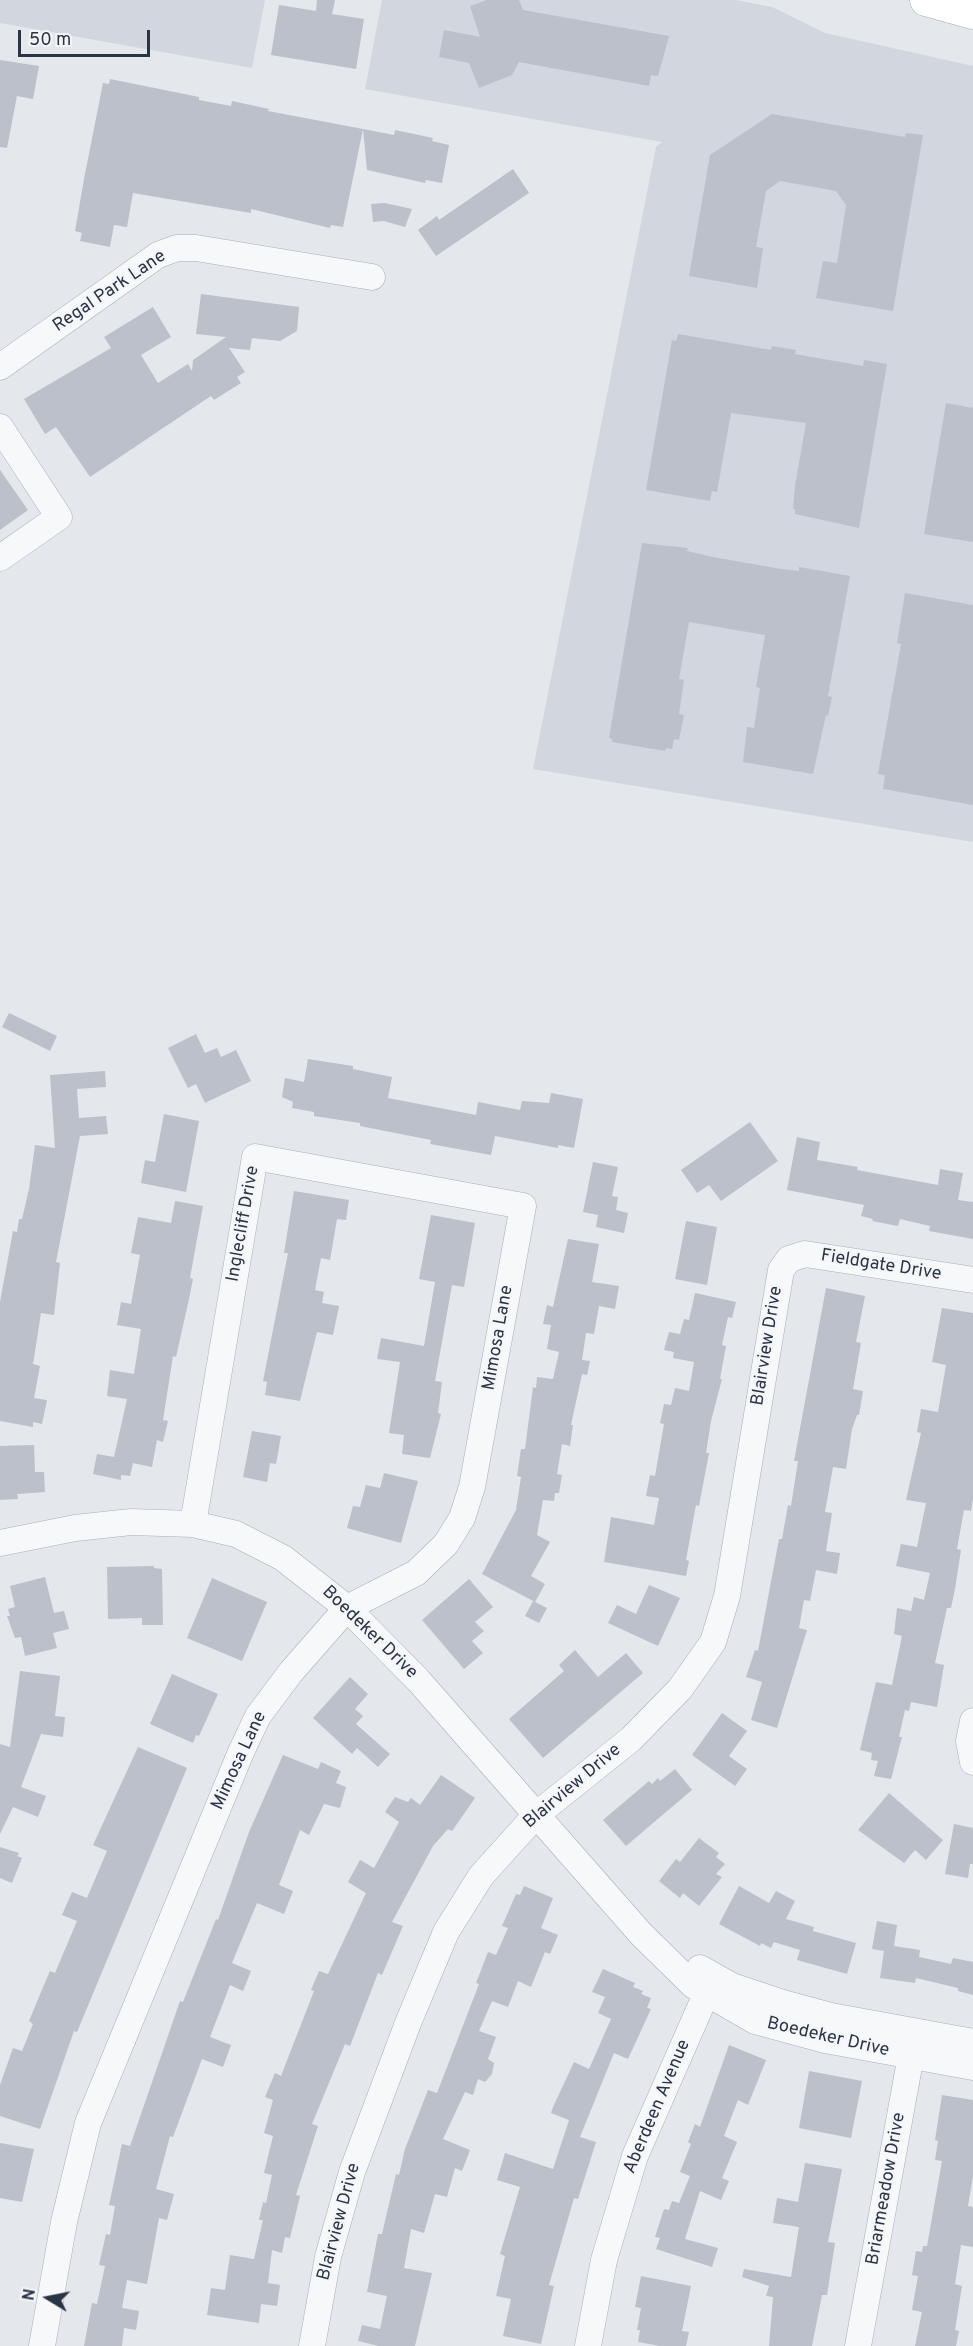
<!DOCTYPE html>
<html>
<head>
<meta charset="utf-8">
<style>
  body { margin:0 }
  #map { position:relative; width:973px; height:2346px; overflow:hidden; background:#e4e7ec; font-family:Overpass,sans-serif }
  canvas { display:block }
  .north { position:absolute; left:18px; top:2268px; width:60px; height:60px; -webkit-text-stroke:4px #f4f6f9; paint-order:stroke; rotate:280deg; font-size:16px; font-weight:700; line-height:24px; text-align:center; color:#2b3445 }
  .north::after { content:''; display:block; margin:auto; width:21px; height:27px; background:#2b3445; clip-path:polygon(50% 0,100% 100%,50% 72%,0 100%) }
  .scale { position:absolute; left:18px; top:30px; width:132px; height:27px; box-sizing:border-box; border:3px solid #2b3445; border-top:0; padding-left:8px; font-size:18px; line-height:21px; white-space:nowrap; color:#2b3445; -webkit-text-stroke:4px #f4f6f9; paint-order:stroke }
</style>
</head>
<body>
<div id="map">
<canvas width="973" height="2346"></canvas>
<div class="north">N</div>
<div class="scale">50 m</div>
</div>
<script>
const c = document.querySelector('canvas').getContext('2d');
c.lineJoin = 'round';
function fill(path, color) { c.fillStyle = color; c.fill(path, 'evenodd'); }
const toPath = rows => new Path2D(rows.map(r => 'M' + r).join(''));
function stroke(path, color, width, dash) { c.strokeStyle = color; c.lineWidth = width; c.lineCap = dash ? 'butt' : 'round'; c.setLineDash(dash || []); c.stroke(path); }
function label(font, color, halo, rows, align = 'center') {
  c.font = font + ' Overpass,sans-serif'; c.lineWidth = 4.5; c.setLineDash([]); c.textBaseline = 'middle'; c.strokeStyle = halo; c.fillStyle = color; for (const [text, x, y, turn = 0] of rows) {
    c.save(); c.translate(x, y); c.rotate((+turn || 0) * Math.PI / 180); c.textAlign = isNaN(turn) ? turn : align; if (halo) c.strokeText(text, 0, 0); c.fillText(text, 0, 0); c.restore();
  }
}
const built = toPath([
  [0,0,265,0,252,68,0,23],
  [382,0,736,0,772,7,825,33,973,66,973,842,533,769,656,147,662,142,365,89]
]);
const building = toPath([
  [317,0,335,0,332,14,364,19,356,69,271,55,279,5,316,11],
  [487,0,519,0,523,10,669,36,658,76,651,75,649,86,519,62,512,75,479,88,469,63,439,57,444,30,480,37,470,6],
  [0,60,39,66,33,99,17,96,7,148,0,147],
  [110,79,199,97,199,100,231,106,232,101,269,109,268,111,363,129,343,227,331,225,330,228,251,209,251,213,133,193,127,227,114,225,110,247,80,241,82,233,75,231,84,179,103,83,109,84],
  [772,114,905,137,906,133,923,135,893,311,816,298,823,261,837,263,846,205,836,191,780,181,766,191,756,247,763,248,757,288,689,276,710,155],
  [363,129,394,135,395,130,433,138,432,141,449,145,442,183,426,180,425,183,367,170],
  [513,169,529,193,436,256,418,230,437,216,439,220],
  [385,203,412,209,405,227,384,221,373,222,371,204],
  [201,294,299,307,297,331,280,341,252,338,250,350,229,348,245,372,237,377,241,383,214,400,211,396,90,477,56,427,45,434,24,399,111,348,104,337,153,307,171,337,141,355,158,383,188,364,192,371,193,360,226,337,196,334],
  [678,334,771,350,772,346,796,350,795,354,863,366,864,360,887,364,859,528,795,514,795,509,793,509,795,486,806,423,731,413,717,492,712,491,710,501,646,490,672,340,676,341],
  [946,403,973,408,973,542,924,534],
  [0,470,28,510,0,530],
  [642,543,688,548,687,551,713,557,781,569,799,571,799,567,850,576,828,696,832,697,828,716,826,715,813,774,743,762,747,727,754,728,760,688,756,687,765,635,689,622,679,679,684,680,679,714,684,715,679,740,674,739,672,749,666,748,665,751,612,742,612,739,609,738],
  [905,593,973,605,973,805,883,789,885,775,878,774,901,644,897,643],
  [9,1013,57,1036,50,1051,2,1027],
  [196,1034,205,1053,217,1048,221,1057,236,1050,251,1081,205,1103,196,1084,188,1088,168,1048],
  [308,1059,353,1066,353,1069,392,1077,388,1098,476,1115,478,1102,520,1110,522,1101,549,1103,551,1093,583,1099,574,1148,558,1145,558,1148,495,1136,491,1155,430,1144,431,1140,360,1126,360,1123,314,1116,314,1112,292,1108,293,1102,282,1097,285,1078,304,1082],
  [105,1071,106,1087,77,1089,79,1118,106,1116,108,1134,80,1136,56,1262,60,1263,54,1315,41,1313,33,1364,40,1366,34,1398,47,1400,42,1424,33,1422,33,1427,0,1421,0,1302,13,1231,17,1232,19,1219,22,1219,29,1189,35,1145,55,1148,50,1075],
  [164,1114,199,1121,186,1192,141,1183,145,1160,155,1162],
  [750,1122,778,1161,721,1201,709,1185,697,1193,681,1170],
  [797,1137,820,1142,817,1160,858,1167,857,1170,938,1185,940,1169,963,1173,958,1200,973,1202,973,1239,929,1231,930,1226,900,1219,898,1226,872,1221,873,1219,861,1216,864,1205,787,1190],
  [593,1162,618,1167,612,1196,618,1197,616,1210,628,1213,624,1233,596,1227,598,1215,583,1212],
  [294,1191,349,1200,346,1220,337,1219,330,1260,321,1258,315,1290,324,1292,322,1303,339,1306,333,1335,317,1332,300,1401,265,1395,267,1382,263,1381,288,1253,284,1253],
  [175,1201,203,1206,190,1278,193,1279,189,1299,176,1357,173,1356,163,1420,168,1421,163,1442,157,1440,152,1467,133,1463,130,1476,121,1475,121,1480,93,1474,97,1454,114,1457,127,1399,107,1396,110,1370,134,1374,141,1329,117,1325,121,1302,131,1304,140,1255,131,1253,138,1217,171,1223],
  [431,1215,475,1223,464,1287,452,1285,435,1381,442,1382,438,1413,441,1414,430,1458,402,1454,404,1435,389,1433,400,1362,377,1359,381,1338,424,1346,435,1282,419,1279],
  [686,1221,717,1227,707,1285,675,1279],
  [568,1239,599,1244,592,1282,619,1286,615,1309,599,1306,594,1334,586,1333,582,1360,590,1361,587,1375,582,1374,571,1425,573,1425,570,1446,562,1444,557,1474,562,1475,559,1493,555,1493,554,1501,543,1500,537,1535,550,1542,531,1576,545,1584,535,1602,482,1574,516,1510,521,1477,517,1476,521,1449,525,1449,533,1387,536,1388,537,1377,553,1379,559,1352,547,1349,551,1325,543,1324,547,1305,553,1307],
  [826,1288,865,1296,856,1342,861,1343,853,1389,863,1391,859,1415,857,1415,852,1429,846,1469,833,1467,825,1512,832,1513,826,1551,840,1553,837,1574,816,1570,810,1601,804,1600,799,1628,807,1630,777,1728,751,1720,762,1682,746,1677,755,1650,758,1651,779,1539,782,1539,788,1505,791,1506,798,1461,794,1461],
  [695,1293,736,1302,732,1318,728,1317,722,1345,726,1346,720,1379,722,1379,711,1421,706,1453,709,1453,699,1506,696,1505,686,1560,689,1561,686,1576,604,1562,611,1517,654,1525,659,1498,646,1496,650,1475,655,1476,664,1424,660,1423,664,1404,671,1405,675,1388,689,1391,694,1362,673,1358,674,1352,664,1350,669,1332,680,1334,684,1319,689,1320],
  [942,1308,973,1313,973,1499,971,1511,964,1510,957,1549,961,1550,955,1589,951,1608,947,1608,935,1663,944,1665,937,1707,911,1702,909,1711,905,1710,899,1737,902,1737,891,1779,874,1776,878,1761,871,1760,872,1753,860,1750,876,1682,892,1685,902,1636,894,1634,897,1608,911,1611,914,1597,924,1600,930,1573,896,1566,901,1544,917,1547,926,1503,906,1500,921,1433,917,1432,921,1409,938,1412,946,1365,932,1362],
  [252,1431,281,1436,276,1464,270,1463,267,1482,243,1477],
  [34,1445,35,1472,44,1472,45,1492,17,1494,18,1499,0,1500,0,1446],
  [384,1473,418,1481,401,1543,347,1528,353,1506,360,1507,366,1485,380,1488],
  [154,1566,154,1568,162,1569,163,1625,142,1625,142,1618,108,1619,107,1567],
  [45,1577,54,1613,64,1611,69,1629,53,1633,57,1648,25,1656,21,1637,15,1638,7,1616,10,1616,8,1609,15,1607,10,1586],
  [212,1578,267,1602,242,1661,187,1638],
  [469,1579,493,1607,475,1622,484,1631,472,1641,483,1653,464,1669,422,1620],
  [649,1585,680,1598,658,1646,608,1623,617,1605,636,1614],
  [533,1601,547,1608,539,1623,525,1616],
  [575,1650,598,1677,626,1653,643,1673,543,1758,509,1719,564,1671,559,1665],
  [20,1671,60,1676,55,1716,65,1717,63,1737,41,1734,21,1787,46,1796,38,1817,13,1807,0,1834,0,1744,10,1747],
  [172,1674,218,1694,199,1736,196,1735,193,1743,150,1724],
  [350,1677,368,1694,355,1709,363,1716,356,1724,390,1754,378,1767,357,1748,352,1754,313,1718],
  [722,1713,747,1731,729,1756,747,1769,735,1786,692,1755],
  [138,1747,187,1768,77,2032,74,2031,40,2129,0,2116,0,2085,13,2048,22,2051,33,2024,29,2021,41,1992,50,1971,55,1973,77,1921,62,1915,72,1892,87,1898,107,1851,93,1845],
  [283,1755,318,1769,321,1762,341,1771,336,1783,346,1787,340,1808,324,1804,309,1835,300,1830,279,1885,293,1891,284,1914,257,1903,232,1963,251,1971,243,1991,230,1985,210,2037,231,2045,223,2067,202,2059,173,2137,170,2136,156,2189,174,2194,167,2220,159,2218,147,2284,127,2280,122,2308,139,2311,136,2330,124,2328,122,2346,84,2346,92,2303,97,2304,105,2266,99,2265,106,2234,110,2235,115,2206,109,2205,122,2144,130,2146,180,2001,183,2002,216,1919,218,1920,249,1832],
  [675,1769,692,1790,626,1846,603,1820,649,1781,652,1784,658,1778,660,1781],
  [441,1775,475,1798,452,1831,448,1829,433,1846,392,1922,403,1926,382,1975,378,1973,350,2046,345,2044,312,2124,318,2126,296,2195,300,2196,290,2238,285,2237,282,2253,272,2250,268,2283,280,2285,277,2306,261,2304,259,2323,207,2315,211,2288,225,2290,230,2255,254,2259,263,2220,259,2220,263,2202,266,2203,272,2175,264,2173,273,2136,264,2133,273,2100,265,2097,275,2073,281,2076,314,1991,311,1990,319,1971,328,1974,366,1893,348,1882,360,1860,374,1868,399,1822,385,1812,395,1797,408,1802,411,1798,420,1805],
  [889,1793,943,1840,926,1860,915,1850,904,1863,858,1830],
  [954,1824,973,1828,973,1864,970,1864,968,1878,945,1874],
  [699,1838,719,1853,716,1857,725,1864,716,1874,722,1877,699,1906,683,1893,680,1898,659,1881,676,1859,680,1862],
  [0,1847,19,1853,17,1856,22,1858,12,1883,0,1878],
  [524,1886,553,1898,541,1928,558,1935,550,1954,545,1952,531,1987,518,1981,508,2007,492,2001,479,2031,496,2037,488,2059,494,2063,492,2074,485,2082,478,2079,473,2095,465,2092,443,2139,470,2150,462,2171,455,2168,447,2197,435,2194,424,2233,411,2229,404,2268,432,2273,415,2346,379,2346,358,2341,362,2325,380,2329,387,2296,367,2292,378,2234,382,2234,396,2174,399,2175,405,2149,428,2090,437,2093,479,1984,476,1983,488,1952,496,1955,508,1928,502,1926,516,1894,520,1895],
  [739,1886,769,1903,776,1891,795,1901,786,1919,814,1927,813,1931,856,1943,847,1974,797,1960,800,1950,774,1942,771,1948,761,1943,760,1946,719,1924],
  [877,1921,897,1925,894,1946,920,1950,919,1957,951,1964,953,1958,973,1962,973,1995,958,1991,958,1988,916,1978,915,1983,880,1978,884,1951,872,1949],
  [603,1969,635,1983,633,1987,643,1991,641,1994,651,1998,647,2008,651,2009,628,2059,614,2053,580,2137,596,2142,578,2199,574,2198,549,2285,554,2286,541,2344,503,2336,511,2299,496,2296,505,2256,500,2254,520,2187,497,2180,505,2153,553,2169,569,2120,551,2113,553,2107,574,2062,589,2069,611,2019,598,2013,605,1997,592,1992],
  [729,2045,766,2060,748,2105,738,2100,724,2136,737,2142,722,2178,729,2181,721,2200,700,2191,685,2239,718,2248,712,2267,656,2249,660,2238,655,2237,664,2209,669,2210,672,2201,679,2203,690,2176,680,2172,691,2144,688,2142,695,2124,700,2127],
  [809,2071,862,2081,851,2138,799,2128],
  [942,2095,973,2100,973,2176,968,2206,973,2207,973,2247,961,2245,955,2284,962,2286,955,2330,959,2331,956,2346,915,2346,922,2312,912,2310,918,2276,912,2275,916,2251,922,2252,923,2246,927,2246,942,2161,935,2160,938,2141,935,2140],
  [0,2143,34,2149,22,2202,0,2198],
  [805,2163,842,2169,828,2242,835,2243,827,2295,822,2295,812,2346,769,2346,773,2297,766,2296,769,2286,742,2277,744,2269,791,2277,799,2227,773,2223,777,2198,798,2202],
  [641,2276,691,2286,682,2331,689,2332,686,2346,660,2346,638,2342,640,2330,637,2330,641,2308,635,2307]
]);
const minor = toPath([
  [0,367,158,255,177,248,196,248,372,277],
  [0,427,59,517,0,558],
  [0,1543,75,1528,131,1522,193,1524,236,1534,283,1558,347,1608,418,1680,641,1934,693,1985,755,2021,825,2040,973,2067],
  [973,1721,969,1741,973,1762],
  [700,1968,732,1986,783,2003,831,2016,973,2042],
  [42,2346,64,2222,88,2123,241,1752,258,1716,291,1672,347,1608,416,1573,446,1544,462,1518,472,1487,523,1206,255,1157,193,1524],
  [312,2346,328,2257,352,2172,408,2023,446,1932,481,1876,536,1815,631,1739,680,1689,713,1642,727,1596,781,1270,789,1259,805,1254,973,1280],
  [588,2346,604,2260,635,2156,714,1976],
  [858,2346,914,2039]
]);
const major = toPath([
  [926,0,973,13]
]);
const streetNames = [
  ["Regal Park Lane",110,292,-34],
  ["Inglecliff Drive",244,1224,-80],
  ["Fieldgate Drive",881,1266,9],
  ["Mimosa Lane",499,1338,-80],
  ["Blairview Drive",768,1346,-81],
  ["Boedeker Drive",369,1633,44],
  ["Mimosa Lane",240,1761,-65],
  ["Blairview Drive",573,1787,-40],
  ["Boedeker Drive",828,2038,13],
  ["Aberdeen Avenue",658,2107,-67],
  ["Briarmeadow Drive",887,2189,-80],
  ["Blairview Drive",340,2222,-75]
];
fill(built, '#d2d6de');
fill(building, '#bbc0ca');
stroke(minor, '#a9aeb7', 27);
stroke(major, '#a3abb8', 33);
stroke(minor, '#f7f8fa', 26);
stroke(major, '#fff', 32);
label('18px', '#2b3445', '#f4f6f9', streetNames);
</script>
</body>
</html>
